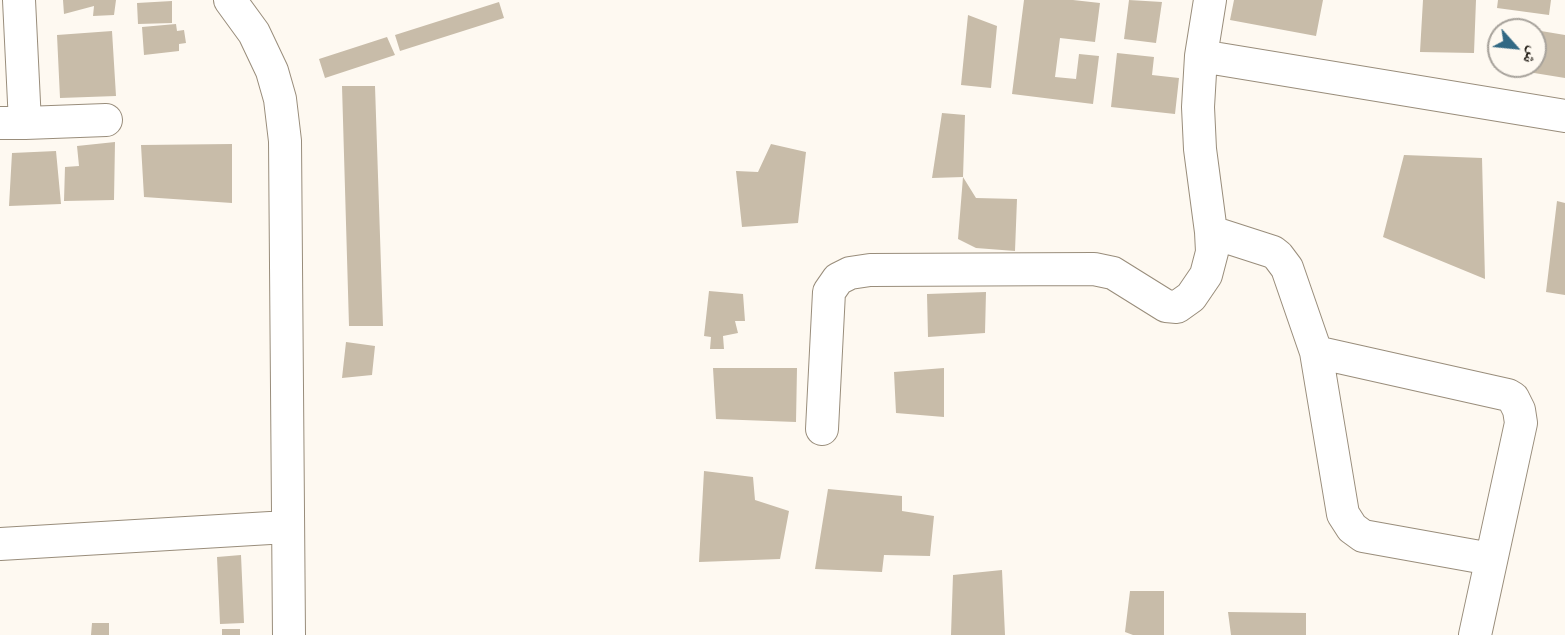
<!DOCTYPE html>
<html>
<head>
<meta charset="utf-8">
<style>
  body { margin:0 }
  #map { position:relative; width:1565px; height:635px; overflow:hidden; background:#fef9f1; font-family:"Work Sans","Noto Naskh Arabic",sans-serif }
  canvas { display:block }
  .north { position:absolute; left:1487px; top:18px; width:60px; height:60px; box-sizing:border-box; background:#fef9f1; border:2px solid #a7a29b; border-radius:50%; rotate:117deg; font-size:16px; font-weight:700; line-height:24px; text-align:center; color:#252019 }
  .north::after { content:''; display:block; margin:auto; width:21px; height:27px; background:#326984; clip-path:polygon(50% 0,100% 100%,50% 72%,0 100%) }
</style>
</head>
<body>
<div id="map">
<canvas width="1565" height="635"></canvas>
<div class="north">ش</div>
</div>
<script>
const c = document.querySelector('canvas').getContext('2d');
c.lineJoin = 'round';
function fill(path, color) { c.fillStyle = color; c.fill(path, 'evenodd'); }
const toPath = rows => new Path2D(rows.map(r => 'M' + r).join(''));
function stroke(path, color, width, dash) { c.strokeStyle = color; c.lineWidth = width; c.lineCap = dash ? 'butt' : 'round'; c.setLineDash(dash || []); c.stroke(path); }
const building = toPath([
  [63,0,116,0,114,15,93,16,94,6,64,14],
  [1024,0,1073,0,1100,3,1095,42,1060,38,1055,77,1076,79,1079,54,1099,56,1093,104,1012,94],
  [1129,0,1162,2,1156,43,1124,39],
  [1234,0,1323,0,1316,36,1230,20],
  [1423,0,1476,0,1474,53,1420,52],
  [1498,0,1551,0,1549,15,1497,8],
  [172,1,172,23,138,24,137,3],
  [499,2,504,18,400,51,395,35],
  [968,15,997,26,991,88,961,85],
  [176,24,177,31,184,30,186,43,179,44,179,51,144,55,142,27],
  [1535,30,1565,35,1565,78,1528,72,1529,66,1535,66],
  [112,31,116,96,60,98,57,35],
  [387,37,395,55,325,78,319,59],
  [1117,53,1154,57,1152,75,1179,78,1175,114,1111,107],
  [342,86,375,86,383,326,349,326],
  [942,113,965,115,963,177,932,178],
  [115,142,114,200,64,201,65,167,79,166,77,146],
  [232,144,232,203,144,197,141,145],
  [771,144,806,152,798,223,742,227,736,171,758,172],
  [56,151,61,204,9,206,12,153],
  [1404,155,1482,158,1485,279,1383,237],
  [963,177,976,198,1017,199,1015,251,976,248,958,239],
  [1557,201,1565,203,1565,295,1546,292],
  [709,291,743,294,745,321,735,321,738,333,723,336,724,349,710,349,711,337,704,336],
  [986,292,985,333,928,337,927,294],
  [346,342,375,346,372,375,342,378],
  [713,368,797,368,796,422,716,419],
  [944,368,944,417,896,413,894,372],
  [704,471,753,477,755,500,789,511,780,559,699,562],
  [828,489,902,496,902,511,934,516,930,556,884,555,882,572,815,569],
  [241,555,244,623,220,624,217,557],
  [1002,570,1005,635,951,635,953,575],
  [1130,591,1164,591,1164,635,1133,635,1125,632],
  [1228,612,1306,613,1306,635,1231,635],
  [92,623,109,623,109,635,91,635],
  [222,629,240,629,240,635,222,635]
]);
const minor = toPath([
  [230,0,254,33,272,71,280,99,285,141,289,635],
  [1201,56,1565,116],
  [0,123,25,123,19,0],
  [25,123,106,120],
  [1211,232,1273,252,1278,256,1287,268,1316,352,1508,395,1513,398,1519,410,1521,423,1475,635],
  [1316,352,1343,514,1352,528,1363,536,1491,559],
  [822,429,829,292,838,279,850,273,870,270,1094,269,1113,273,1166,306,1177,307,1191,297,1206,275,1212,252,1211,232,1200,149,1198,107,1201,56,1210,0],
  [0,544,287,527]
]);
fill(building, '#c8bca9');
stroke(minor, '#998d7b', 34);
stroke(minor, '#fff', 32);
</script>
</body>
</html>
